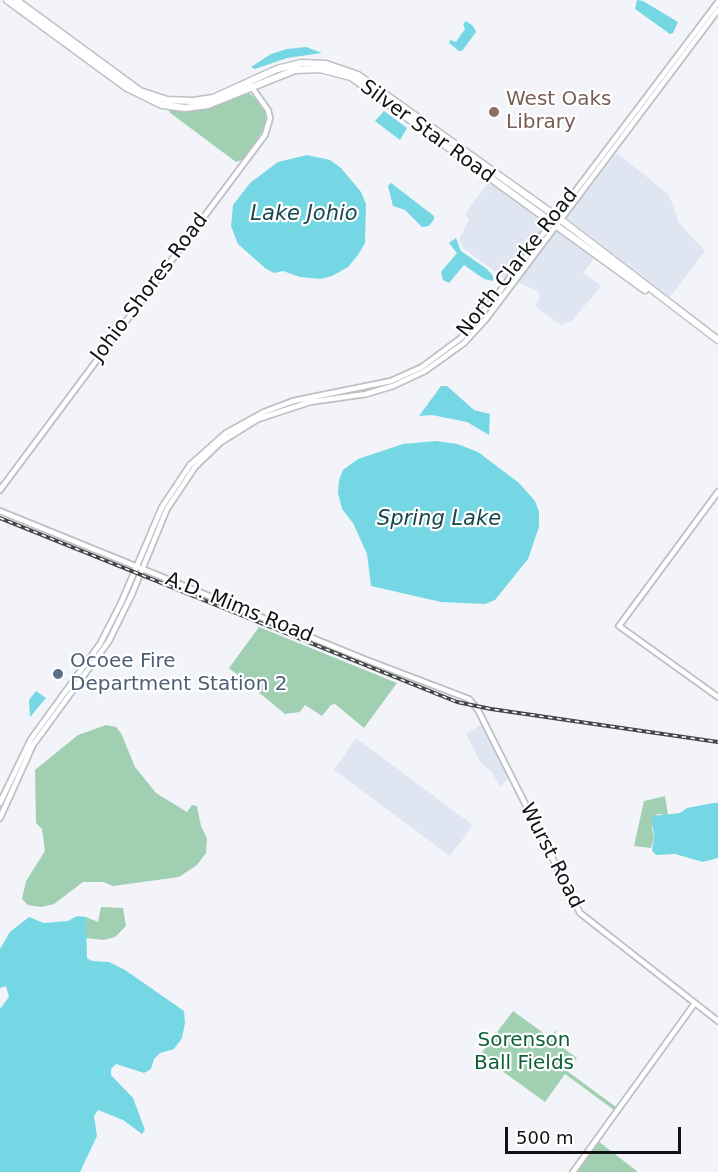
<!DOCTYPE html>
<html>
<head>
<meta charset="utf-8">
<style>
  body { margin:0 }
  #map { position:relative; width:718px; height:1172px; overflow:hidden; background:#f2f4fa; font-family:"DejaVu Sans",sans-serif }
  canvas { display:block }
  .scale { position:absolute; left:505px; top:1127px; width:176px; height:27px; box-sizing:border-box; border:3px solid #111213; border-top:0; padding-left:8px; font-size:18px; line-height:21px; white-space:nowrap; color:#111213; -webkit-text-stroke:4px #fff; paint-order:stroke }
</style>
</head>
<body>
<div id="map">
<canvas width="718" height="1172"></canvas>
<div class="scale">500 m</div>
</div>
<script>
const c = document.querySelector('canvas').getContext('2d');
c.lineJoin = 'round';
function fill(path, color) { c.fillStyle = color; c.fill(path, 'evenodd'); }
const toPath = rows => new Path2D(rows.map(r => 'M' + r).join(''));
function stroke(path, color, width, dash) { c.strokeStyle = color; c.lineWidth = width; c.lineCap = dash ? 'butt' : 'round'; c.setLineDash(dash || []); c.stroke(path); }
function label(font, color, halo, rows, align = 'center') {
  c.font = font + ' "DejaVu Sans",sans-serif'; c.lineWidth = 4.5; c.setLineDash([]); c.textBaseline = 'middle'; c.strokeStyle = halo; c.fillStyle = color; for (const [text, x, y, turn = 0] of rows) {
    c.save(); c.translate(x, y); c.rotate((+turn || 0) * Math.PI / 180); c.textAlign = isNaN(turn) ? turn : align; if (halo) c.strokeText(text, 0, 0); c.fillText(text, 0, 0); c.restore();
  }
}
const built = toPath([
  [617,153,669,195,679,223,705,251,670,297,568,219,567,216],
  [490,180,545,222,544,230,507,280,463,248,459,239,469,220,465,214],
  [557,230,595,257,583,273,601,286,573,320,561,325,535,306,540,297,539,292,518,282],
  [482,724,508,778,501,787,490,770,481,763,466,734],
  [356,738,473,825,450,856,334,770]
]);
const green = toPath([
  [249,93,259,101,266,112,265,127,244,159,236,162,169,112,170,110,204,110],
  [259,627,397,683,364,728,335,704,331,705,322,716,305,705,300,712,285,714,229,668],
  [106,725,116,727,121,733,135,767,156,793,187,812,192,805,197,806,201,826,207,838,206,853,197,865,179,877,113,886,103,882,83,882,54,904,41,907,28,905,22,899,26,881,45,851,42,829,36,823,35,770,78,735],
  [665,796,668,815,657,814,652,829,654,838,651,848,634,846,644,801],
  [101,907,123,908,126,926,115,937,104,940,86,938,86,917,98,922],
  [513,1011,549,1037,558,1029,551,1039,577,1058,567,1071,616,1107,614,1110,565,1074,545,1102,480,1055],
  [598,1141,638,1172,576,1172]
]);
const water = toPath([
  [637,0,643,1,678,22,673,33,670,34,635,9],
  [466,21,473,26,476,32,462,51,459,51,449,43,450,40,456,42,465,29,463,24],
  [306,47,322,53,287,58,255,69,251,67,271,54,287,49],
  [384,111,407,128,400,140,375,121],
  [307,155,330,160,341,168,361,192,366,204,365,243,358,255,348,267,332,276,320,279,300,277,283,271,274,273,265,268,238,244,231,226,233,205,250,183,278,162],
  [391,183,434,216,434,219,429,226,422,227,405,210,393,206,388,186],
  [456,238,461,251,487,269,493,276,493,281,484,279,464,265,449,283,443,280,441,272,457,253,449,243],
  [441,386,447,386,474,410,490,414,489,435,467,422,432,415,419,416],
  [436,441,457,444,478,452,519,483,535,501,539,512,539,527,528,559,495,600,485,604,441,602,371,586,367,554,353,523,342,509,338,493,339,480,343,470,358,459,403,444],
  [36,691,46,698,30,717,29,700],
  [713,803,718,803,718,858,703,862,675,854,656,855,652,851,654,838,652,816,680,813,687,808],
  [77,916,86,917,87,958,92,961,109,962,125,970,184,1011,185,1023,182,1038,174,1049,160,1053,154,1059,151,1069,144,1073,116,1064,111,1069,111,1075,133,1098,145,1130,142,1134,123,1120,98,1110,94,1116,97,1136,80,1172,0,1172,0,1009,9,997,6,986,0,988,0,949,10,932,29,917,44,923,68,921]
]);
const minor = toPath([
  [0,490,265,135,270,118,268,110,248,82],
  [718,492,619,626,718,697],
  [0,511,364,659,469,699,478,710,580,913,718,1021],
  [0,803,31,739,100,644,121,603,162,507,190,465,226,433,264,412,293,401,391,381,422,367,461,338,494,299,718,2],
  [0,818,33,745,109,641,132,594,167,509,195,467,221,442,258,419,310,402,366,394,393,386,425,371,464,343,486,319,718,10],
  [573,1172,695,1003]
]);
const major = toPath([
  [7,0,127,88,162,105,185,108,208,105,295,70,320,69,351,77,645,290],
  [16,0,140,91,167,100,193,101,213,98,277,69,301,63,326,64,358,75,560,219,718,340]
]);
const rail = toPath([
  [0,518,457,702,491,709,718,742]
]);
const markers = [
  [494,112,6,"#8d6e63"],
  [58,674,6,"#5c6f8a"]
];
const educationNames = [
  ["West Oaks",506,100],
  ["Library",506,123]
];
const streetNames = [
  ["Silver Star Road",427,132,36],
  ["North Clarke Road",518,263,-52],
  ["Johio Shores Road",150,288,-53],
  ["A.D. Mims Road",239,608,22],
  ["Wurst Road",551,856,63]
];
const serviceNames = [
  ["Ocoee Fire",70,662],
  ["Department Station 2",70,685]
];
const parkNames = [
  ["Sorenson",524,1041],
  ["Ball Fields",524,1064]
];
const waterNames = [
  ["Lake Johio",304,215],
  ["Spring Lake",439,520]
];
fill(built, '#dfe5f1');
fill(green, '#a0d0b1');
fill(water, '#75d7e3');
stroke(minor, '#bec0c5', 8);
stroke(major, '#bec0c5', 9);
stroke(minor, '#fff', 4.5);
stroke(major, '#fff', 6);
stroke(rail, '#444648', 4);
stroke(rail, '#fff', 1.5, [4.5]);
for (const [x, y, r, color] of markers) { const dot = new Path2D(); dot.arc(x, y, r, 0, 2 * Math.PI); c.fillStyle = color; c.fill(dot); stroke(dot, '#fff', 2); }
label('20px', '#785e54', '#fff', educationNames, 'left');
label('20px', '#111213', '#fff', streetNames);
label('20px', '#4e5e75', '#fff', serviceNames, 'left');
label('20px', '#0c5f38', '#fff', parkNames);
label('italic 21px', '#1a474c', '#fff', waterNames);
</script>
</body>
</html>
